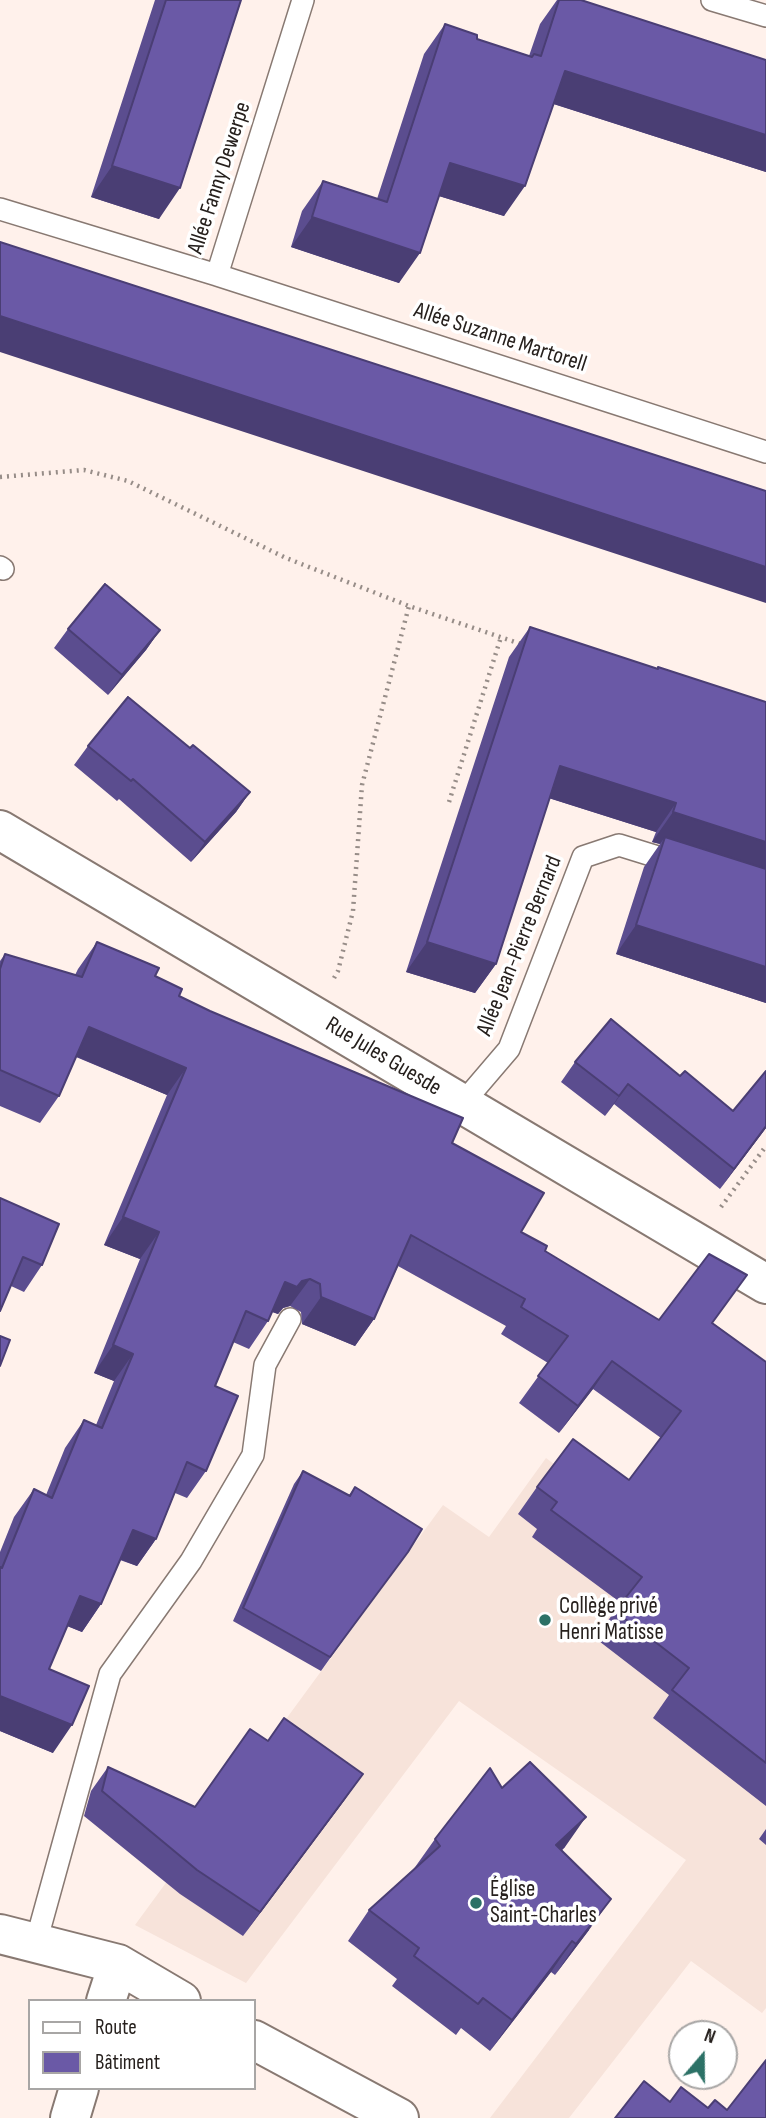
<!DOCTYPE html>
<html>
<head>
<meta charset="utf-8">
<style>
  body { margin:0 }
  #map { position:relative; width:766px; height:2118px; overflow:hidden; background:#fff1eb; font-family:"Sofia Sans Condensed",sans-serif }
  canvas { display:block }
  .legend { position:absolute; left:28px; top:1999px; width:228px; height:91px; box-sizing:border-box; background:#fff; border:2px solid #a8a6a5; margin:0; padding:9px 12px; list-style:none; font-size:21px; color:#26201d }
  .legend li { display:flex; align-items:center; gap:14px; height:35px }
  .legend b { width:35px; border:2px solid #a8a6a5 }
  .north { position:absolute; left:668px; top:2020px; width:70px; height:70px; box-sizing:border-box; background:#fff; border:2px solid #a8a6a5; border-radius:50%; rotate:20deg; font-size:19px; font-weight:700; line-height:28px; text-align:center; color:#26201d }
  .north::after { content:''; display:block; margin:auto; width:24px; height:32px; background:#2c7166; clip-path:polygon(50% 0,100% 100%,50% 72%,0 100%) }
</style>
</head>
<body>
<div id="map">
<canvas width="766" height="2118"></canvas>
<ul class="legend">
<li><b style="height:9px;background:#fff"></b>Route</li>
<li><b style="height:19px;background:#6a59a6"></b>Bâtiment</li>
</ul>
<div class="north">N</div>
</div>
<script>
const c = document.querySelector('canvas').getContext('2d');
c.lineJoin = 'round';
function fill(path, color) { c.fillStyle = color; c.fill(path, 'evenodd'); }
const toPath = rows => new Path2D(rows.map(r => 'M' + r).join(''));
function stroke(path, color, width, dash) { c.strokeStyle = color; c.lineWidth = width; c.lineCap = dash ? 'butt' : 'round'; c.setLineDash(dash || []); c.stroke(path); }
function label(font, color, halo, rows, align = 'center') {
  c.font = font + ' "Sofia Sans Condensed",sans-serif'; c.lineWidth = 7; c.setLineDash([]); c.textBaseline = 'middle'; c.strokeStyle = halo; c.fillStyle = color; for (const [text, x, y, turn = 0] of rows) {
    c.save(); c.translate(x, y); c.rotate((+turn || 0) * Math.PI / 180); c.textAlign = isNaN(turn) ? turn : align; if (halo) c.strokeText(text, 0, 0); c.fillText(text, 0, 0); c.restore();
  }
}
const built = toPath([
  [766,1445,766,2008,762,2013,691,1961,569,2118,490,2118,686,1860,459,1701,246,1983,135,1925,443,1505,489,1537,546,1458,679,1558]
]);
const path = toPath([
  [0,477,84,470,128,481,286,558,409,606,524,645],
  [449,802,501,637],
  [334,978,338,971,353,911,362,785,409,606],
  [721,1207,766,1146]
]);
const lane = toPath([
  [712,0,766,16],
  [0,209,217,275,303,0],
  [217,275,766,452],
  [0,567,3,569],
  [462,1104,509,1049,583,857,619,845,677,863],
  [36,1942,110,1674,191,1561,253,1455,265,1365,290,1319]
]);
const street = toPath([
  [0,830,766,1284],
  [0,1934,118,1964,181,2001],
  [106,2001,118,1964],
  [254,2040,399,2118],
  [70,2118,79,2088]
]);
const wall = toPath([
  [155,0,241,0,159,219,91,197],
  [557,0,581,0,766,60,766,172,554,104,504,216,439,196,399,283,291,247,302,211,323,181,377,199,424,54,445,24,477,39,529,56,540,24],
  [530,627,657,669,766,702,766,1003,616,954,644,867,660,844,652,842,656,832,549,798,496,964,475,993,406,972,509,657],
  [68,629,160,630,146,650,108,695,54,648],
  [88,746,190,748,250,792,236,812,191,862,119,799,117,801,74,765],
  [97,942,155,976,179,996,452,1143,521,1232,545,1251,659,1320,713,1323,766,1362,766,1806,653,1718,669,1695,595,1638,621,1603,532,1537,537,1529,518,1514,537,1487,629,1480,661,1438,593,1389,559,1433,519,1403,548,1363,501,1334,506,1326,398,1266,374,1319,355,1346,302,1324,301,1312,290,1306,283,1308,278,1314,272,1312,268,1321,249,1349,233,1342,215,1386,206,1471,187,1498,175,1493,156,1539,137,1566,120,1560,101,1604,82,1632,67,1626,49,1669,53,1753,0,1731,0,1552,14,1517,34,1489,46,1495,65,1448,84,1420,96,1425,114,1381,94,1373,140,1259,104,1245,167,1095,76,1057,59,1096,40,1123,0,1106,0,961,5,954,75,975,78,969],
  [575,1062,680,1076,733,1111,766,1128,720,1189,614,1104,605,1116,561,1082],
  [0,1198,42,1265,24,1292,11,1286],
  [303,1471,349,1495,355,1487,422,1529,321,1671,233,1621,294,1484],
  [108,1767,195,1807,346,1798,243,1936,180,1894,84,1816,91,1791],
  [502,1788,565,1847,562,1850,589,1930,555,1975,551,1972,490,2051,461,2028,456,2035,392,1986,397,1979,348,1941,369,1910,413,1870,435,1839],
  [766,1829,766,1845,759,1839]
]);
const shadedWall = toPath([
  [565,71,766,135,766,172,544,101],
  [450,163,525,186,504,216,429,193],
  [112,166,180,188,159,219,91,197],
  [312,217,420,253,399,283,291,247],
  [0,316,766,567,766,603,0,352],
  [160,630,146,650,108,695,122,675],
  [560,766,676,803,656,832,539,795],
  [250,792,236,812,191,862,205,842],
  [673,812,766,842,766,877,665,837,660,844,652,842],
  [636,925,766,967,766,1003,616,954],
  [427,942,496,964,475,993,406,972],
  [89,1027,186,1068,167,1095,70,1054],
  [628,1084,614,1104,605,1116,619,1096],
  [766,1126,766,1128,720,1189,734,1169],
  [123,1217,159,1232,140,1259,104,1245],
  [310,1279,290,1306,283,1308,278,1314,265,1309,285,1282],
  [321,1297,374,1319,355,1346,302,1324],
  [113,1345,133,1354,114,1381,94,1373],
  [612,1361,593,1389,559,1433,578,1406],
  [133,1530,156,1539,137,1566,114,1557],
  [80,1596,101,1604,82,1632,60,1623],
  [0,1696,72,1725,53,1753,0,1731],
  [363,1774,346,1798,243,1936,260,1912],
  [586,1817,565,1847,535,1876,556,1845],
  [611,1899,589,1930,555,1975,576,1944],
  [572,1941,551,1972,490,2051,512,2020]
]);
const building = toPath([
  [166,0,241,0,180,188,112,166,166,0],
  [559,0,581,0,766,60,766,135,565,71,525,186,450,163,420,253,312,217,323,181,387,202,445,24,477,35,477,39,532,57,534,54,541,56,559,0],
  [0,242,766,491,766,567,0,316,0,242],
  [105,584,160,630,122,675,68,629,105,584],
  [530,627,658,669,658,667,766,702,766,842,673,812,676,803,560,766,496,964,427,942,530,627],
  [128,697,190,748,193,745,250,792,205,842,133,779,131,781,88,746,128,697],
  [665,837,766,869,766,967,636,925,665,837],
  [97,942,159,968,155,976,182,989,179,996,210,1011,463,1118,452,1143,544,1193,521,1232,547,1246,545,1251,659,1320,709,1254,747,1275,712,1323,766,1362,766,1763,672,1690,689,1668,615,1611,642,1577,551,1510,557,1502,537,1487,573,1439,629,1480,681,1411,612,1361,578,1406,538,1376,568,1336,521,1307,525,1299,411,1235,374,1319,321,1297,320,1284,310,1279,302,1281,297,1287,285,1282,268,1321,246,1311,215,1386,238,1396,206,1471,187,1462,156,1539,133,1530,101,1604,80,1596,49,1669,89,1686,72,1725,0,1696,0,1567,2,1568,34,1489,52,1498,84,1420,102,1428,133,1354,113,1345,159,1232,123,1217,186,1068,89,1027,59,1096,0,1070,0,969,5,954,82,977,97,942],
  [611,1019,680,1076,685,1071,733,1111,766,1071,766,1126,734,1169,628,1084,619,1096,575,1062,611,1019],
  [0,1198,59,1224,42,1265,23,1257,0,1311,0,1198],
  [0,1336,10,1340,0,1366,0,1336],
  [303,1471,350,1496,355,1487,422,1529,408,1552,330,1657,243,1608,303,1471],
  [284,1718,363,1774,260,1912,197,1870,102,1791,108,1767,195,1807,250,1729,268,1741,284,1718],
  [530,1762,586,1817,556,1845,611,1899,576,1944,572,1941,512,2020,483,1998,478,2004,414,1956,419,1948,369,1910,440,1846,435,1839,490,1768,502,1788,530,1762],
  [766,2060,766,2118,615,2118,644,2081,670,2102,681,2087,708,2108,715,2100,727,2110,766,2060]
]);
const markers = [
  [545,1620,7,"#2c7166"],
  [476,1903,7,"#2c7166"]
];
const streetNames = [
  ["Allée Fanny Dewerpe",220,178,-72],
  ["Allée Suzanne Martorell",500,338,18],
  ["Allée Jean-Pierre Bernard",520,946,-68],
  ["Rue Jules Guesde",383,1057,31]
];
const poiNames = [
  ["Collège privé",559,1607],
  ["Henri Matisse",559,1633],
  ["Église",490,1890],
  ["Saint-Charles",490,1916]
];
fill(built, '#f7e3da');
stroke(lane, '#887972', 24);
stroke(street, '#887972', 42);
stroke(path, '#978d88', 4.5, [2, 5]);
stroke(lane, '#fff', 21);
stroke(street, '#fff', 38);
fill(wall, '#5b4d8f');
fill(shadedWall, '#4a3e74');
fill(building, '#6a59a6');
stroke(building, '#4a3e74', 2);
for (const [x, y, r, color] of markers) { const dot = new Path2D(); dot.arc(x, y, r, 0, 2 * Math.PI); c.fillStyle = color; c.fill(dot); stroke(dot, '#fff', 2.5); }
label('23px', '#26201d', '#fff', streetNames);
label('23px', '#26201d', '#fff', poiNames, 'left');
</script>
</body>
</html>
